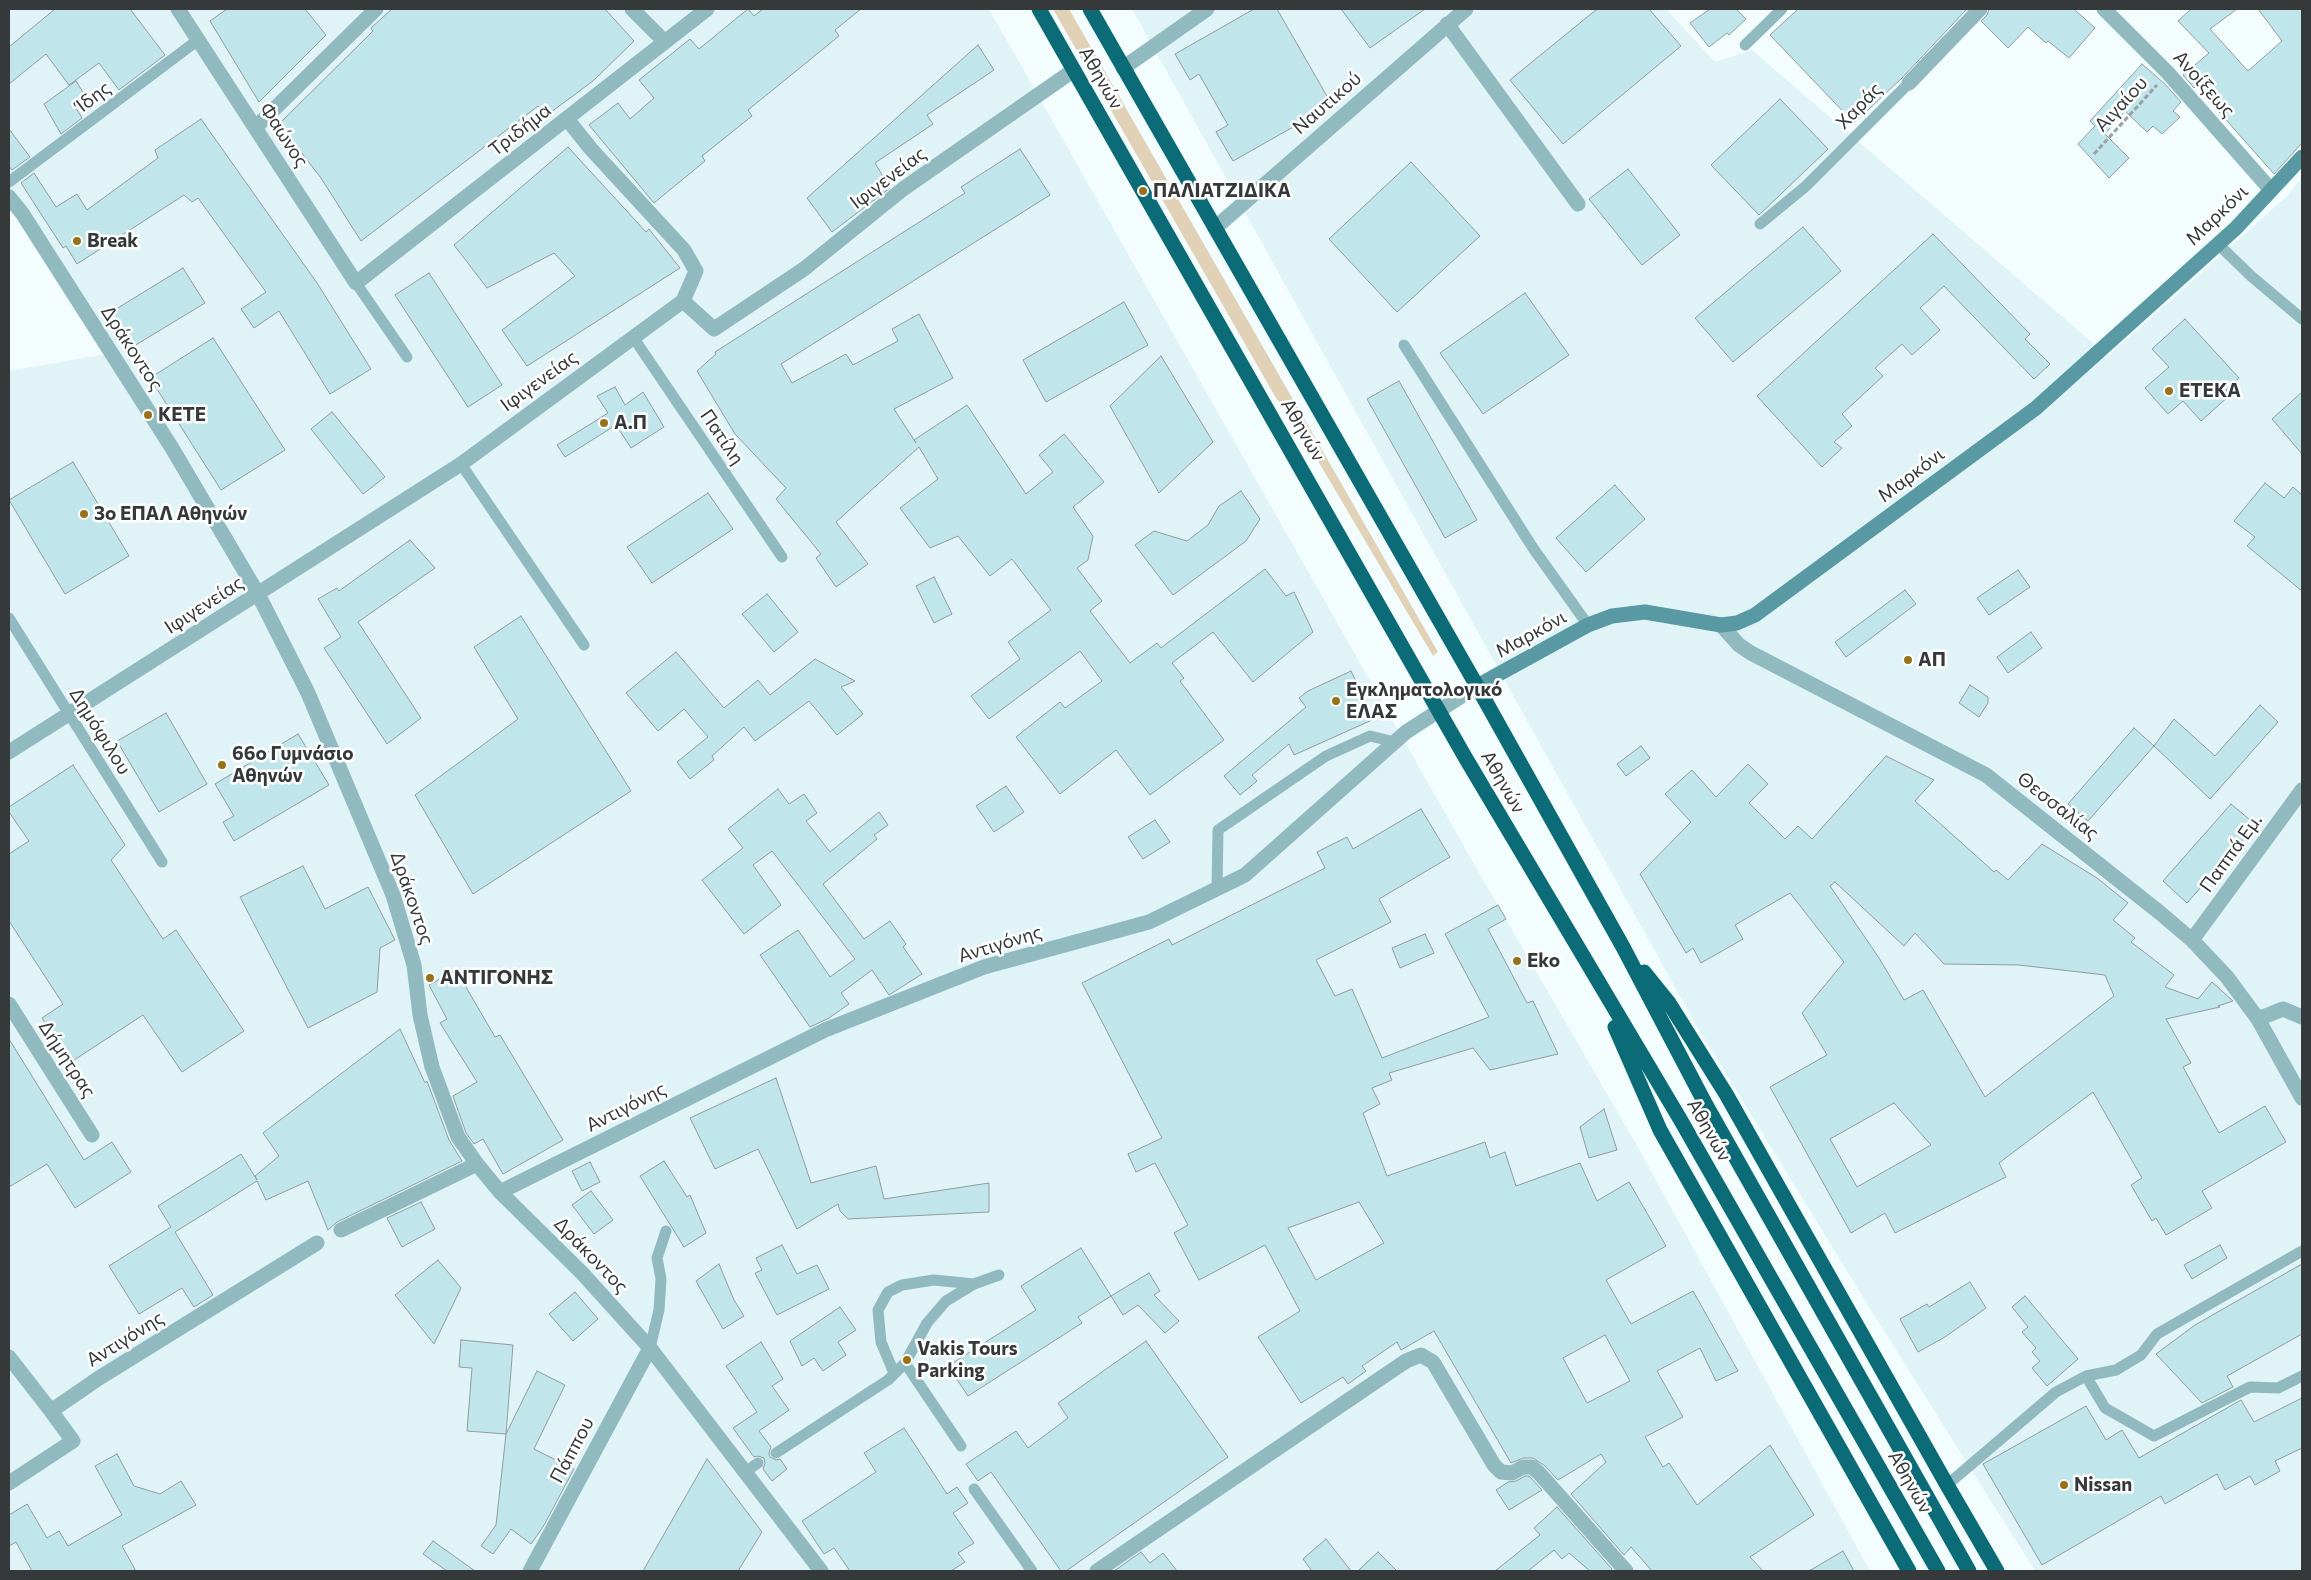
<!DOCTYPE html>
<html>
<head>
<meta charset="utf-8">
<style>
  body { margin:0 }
  #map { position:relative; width:2311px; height:1580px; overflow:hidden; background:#f4fdfe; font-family:Commissioner,sans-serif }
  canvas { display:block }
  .frame { position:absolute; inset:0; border:10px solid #35393a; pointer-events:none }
</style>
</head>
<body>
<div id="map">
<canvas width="2311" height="1580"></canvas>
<div class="frame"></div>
</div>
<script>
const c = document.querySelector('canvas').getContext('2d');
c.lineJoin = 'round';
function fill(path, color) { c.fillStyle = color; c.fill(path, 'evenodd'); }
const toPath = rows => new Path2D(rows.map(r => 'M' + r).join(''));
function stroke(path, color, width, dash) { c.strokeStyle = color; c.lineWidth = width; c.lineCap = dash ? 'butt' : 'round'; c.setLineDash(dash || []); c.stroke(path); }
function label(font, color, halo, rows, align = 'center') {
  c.font = font + ' Commissioner,sans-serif'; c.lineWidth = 5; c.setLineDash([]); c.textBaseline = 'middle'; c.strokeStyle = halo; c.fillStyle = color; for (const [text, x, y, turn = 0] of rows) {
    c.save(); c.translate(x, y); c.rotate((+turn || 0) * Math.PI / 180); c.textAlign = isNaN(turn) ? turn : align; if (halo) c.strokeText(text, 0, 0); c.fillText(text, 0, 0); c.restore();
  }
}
const built = toPath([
  [9,9,989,9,1478,871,1639,1149,1870,1571,9,1571,9,371,118,352,9,197],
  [1132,9,1666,9,1715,62,1752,50,2108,356,2287,196,2302,178,2302,1571,2035,1571,1874,1315,1696,1025]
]);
const green = toPath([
  [1053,9,1069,9,1434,645,1438,652,1433,656,1295,422,1276,398]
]);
const building = toPath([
  [55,9,130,9,165,55,119,90,99,63,69,85,46,54,9,84,9,47,55,9],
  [227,9,305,9,326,35,259,102,210,21,227,9],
  [392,9,605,9,634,41,593,81,547,115,538,106,361,241,321,178,279,124,373,31,371,28,392,9],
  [748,9,754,16,763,9,861,9,835,30,839,36,748,110,752,116,702,156,705,161,654,203,589,125,618,103,630,119,654,98,639,80,690,39,699,49,748,9],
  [1254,9,1277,9,1332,105,1233,161,1216,132,1228,125,1199,74,1190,80,1175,54,1254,9],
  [1341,9,1425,9,1370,48,1341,9],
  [1597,9,1649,9,1681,46,1563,144,1510,80,1597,9],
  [1710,9,1736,9,1746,19,1729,35,1727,33,1709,47,1690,23,1710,9],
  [1798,9,1967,9,1901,79,1854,123,1770,35,1798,9],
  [1989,9,2074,9,2095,28,2069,58,2048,41,2046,43,2028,27,2008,48,1981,21,1987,15,1989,9],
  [2191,9,2237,9,2210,29,2248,71,2282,41,2258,9,2302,9,2302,143,2274,174,2196,86,2194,88,2183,75,2209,53,2178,21,2191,9],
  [978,45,994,70,927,115,933,124,875,163,890,188,832,232,807,198,978,45],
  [2142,64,2165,84,2181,102,2173,111,2180,117,2162,134,2153,126,2147,132,2125,111,2105,134,2129,158,2109,178,2078,144,2095,126,2090,121,2142,64],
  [76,81,88,100,76,108,82,118,61,134,44,104,76,81],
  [1780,99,1828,149,1759,215,1711,165,1780,99],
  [201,119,317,283,371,369,330,394,279,311,254,328,241,309,266,292,198,198,192,202,184,195,77,264,66,246,63,248,21,183,34,173,56,207,77,194,87,210,158,158,155,150,201,119],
  [9,129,30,157,12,170,9,166,9,129],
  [568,147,646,232,649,229,680,268,527,366,502,330,575,276,554,253,487,288,454,245,568,147],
  [1020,149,1050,195,781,364,792,383,846,354,853,365,898,341,892,329,919,314,953,378,894,409,916,443,914,440,967,405,1026,494,1053,472,1039,455,1064,434,1104,482,1073,507,1093,536,1088,560,1077,568,1102,601,1090,611,1130,663,1157,643,1161,648,1265,569,1286,596,1294,592,1313,632,1253,682,1213,632,1172,663,1184,678,1180,681,1224,740,1150,795,1116,750,1060,794,1016,737,1060,702,1065,708,1102,681,1080,651,989,719,971,696,1020,659,1008,642,1051,610,1012,559,990,576,958,536,930,548,900,508,938,479,919,447,836,522,868,564,836,587,816,558,821,554,776,499,786,488,735,434,697,371,716,354,715,352,965,193,961,187,1020,149],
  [1411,162,1480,236,1397,312,1329,239,1411,162],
  [1628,169,1680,235,1642,265,1589,199,1628,169],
  [1803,227,1841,271,1733,362,1695,318,1803,227],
  [1933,234,2030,334,2025,339,2050,364,2034,379,1944,286,1920,308,1940,330,1912,355,1902,344,1875,368,1883,376,1842,414,1852,426,1834,442,1842,448,1822,467,1757,396,1933,234],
  [183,268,205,303,129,349,108,314,183,268],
  [429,273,502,385,468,407,395,295,429,273],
  [1525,293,1569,355,1483,414,1440,353,1525,293],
  [1124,302,1148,345,1046,402,1023,360,1124,302],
  [2185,319,2239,378,2226,390,2230,395,2201,421,2183,401,2168,414,2145,388,2169,367,2152,349,2185,319],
  [213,338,285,450,221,490,150,378,213,338],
  [1161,356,1213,442,1159,493,1110,406,1161,356],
  [1399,381,1477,520,1445,538,1367,399,1399,381],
  [615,387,625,405,643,392,664,427,631,448,616,425,565,457,557,445,608,413,597,396,615,387],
  [2302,392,2302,454,2272,419,2302,392],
  [332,412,385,477,363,494,311,429,332,412],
  [73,462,129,556,65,594,9,500,73,462],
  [2265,483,2284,498,2293,487,2302,495,2302,591,2247,546,2255,537,2234,521,2265,483],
  [1615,485,1645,519,1586,572,1556,538,1615,485],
  [1241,491,1260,519,1246,541,1173,595,1135,545,1154,531,1187,541,1208,525,1219,506,1241,491],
  [708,493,733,529,652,583,627,547,708,493],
  [410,540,435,568,358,622,421,718,387,744,324,648,341,637,318,599,337,588,339,591,410,540],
  [2018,570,2030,587,1989,615,1977,598,2018,570],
  [934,577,952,614,934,623,916,586,934,577],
  [1905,590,1916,604,1846,657,1835,642,1905,590],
  [767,594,798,632,774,652,742,614,767,594],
  [521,616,631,791,473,894,415,795,518,719,474,647,521,616],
  [2031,632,2042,648,2008,673,1997,657,2031,632],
  [676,652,724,708,758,680,770,695,815,659,855,681,841,687,863,714,837,735,809,701,755,741,744,727,712,756,714,760,690,779,677,762,708,737,684,709,658,731,626,693,676,652],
  [1351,671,1366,702,1364,703,1372,720,1294,755,1289,744,1252,775,1257,781,1240,795,1224,776,1306,707,1299,698,1308,691,1351,671],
  [1970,685,1988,697,1988,703,1979,717,1959,703,1970,685],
  [2260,705,2278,722,2210,799,2154,746,2174,719,2215,756,2260,705],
  [166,713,207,784,159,812,117,741,166,713],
  [2134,728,2154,746,2088,821,2068,804,2134,728],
  [298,734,329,785,234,841,223,822,234,816,215,784,298,734],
  [1641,746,1650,758,1626,776,1617,764,1641,746],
  [1886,756,1934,780,1915,801,1994,872,1996,870,2008,880,2042,844,2097,878,2128,903,2113,920,2135,938,2131,942,2174,975,2165,987,2198,999,2212,982,2233,1001,2218,1006,2220,1007,2166,1019,2191,1063,2183,1067,2219,1133,2265,1106,2286,1142,2202,1191,2212,1208,2166,1235,2156,1218,2152,1221,2131,1185,2142,1178,2093,1092,1999,1163,2006,1177,1895,1233,1885,1213,1851,1233,1770,1087,1827,1055,1802,1013,1844,962,1790,893,1735,925,1743,939,1701,963,1693,948,1686,953,1640,874,1691,822,1665,794,1692,770,1716,797,1748,764,1768,784,1749,803,1785,839,1798,826,1812,839,1886,756],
  [1835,882,1904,946,1915,933,1944,964,2019,965,2105,975,2114,996,1985,1097,1923,990,1904,1000,1879,958,1830,886,1835,882],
  [1894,1103,1931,1145,1857,1187,1830,1139,1894,1103],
  [73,765,125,845,111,860,163,939,176,930,244,1031,182,1072,143,1015,71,1062,42,1018,63,1004,9,921,9,854,29,841,9,812,9,807,73,765],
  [1006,786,1024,812,994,832,976,806,1006,786],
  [778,789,789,804,804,794,817,813,806,821,830,852,879,812,888,825,874,835,877,839,823,884,864,939,890,921,906,944,903,947,922,974,889,995,872,970,841,993,849,1004,829,1018,810,1027,760,955,798,930,830,977,855,959,772,851,753,865,781,905,744,934,702,880,743,848,728,829,778,789],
  [2231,804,2256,825,2187,903,2163,881,2231,804],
  [1421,809,1450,857,1379,899,1391,922,1316,960,1335,996,1352,989,1382,1058,1489,1017,1445,934,1498,905,1506,919,1488,929,1527,1003,1533,1001,1558,1054,1490,1070,1473,1048,1389,1073,1392,1080,1372,1088,1380,1104,1363,1113,1387,1176,1485,1142,1490,1158,1505,1152,1516,1186,1580,1163,1597,1201,1629,1182,1666,1246,1606,1280,1631,1324,1693,1291,1738,1371,1716,1381,1700,1348,1657,1371,1683,1417,1645,1437,1663,1467,1669,1463,1697,1505,1770,1445,1814,1515,1750,1557,1763,1571,1652,1571,1631,1547,1624,1555,1571,1494,1606,1462,1601,1454,1558,1480,1545,1466,1533,1458,1523,1458,1511,1463,1434,1331,1401,1350,1397,1342,1362,1366,1366,1371,1348,1384,1343,1377,1301,1403,1258,1337,1300,1311,1265,1245,1199,1280,1174,1233,1188,1225,1155,1163,1136,1172,1128,1154,1162,1138,1082,983,1169,939,1172,945,1325,868,1317,852,1347,837,1353,849,1421,809],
  [1359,1202,1384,1243,1316,1280,1288,1228,1359,1202],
  [1605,1335,1630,1381,1587,1403,1563,1358,1605,1335],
  [1155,820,1170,842,1143,859,1128,837,1155,820],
  [303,866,325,909,368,887,395,940,380,948,377,992,308,1028,240,897,303,866],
  [1425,934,1434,953,1400,968,1392,948,1425,934],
  [456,970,495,1037,500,1035,563,1140,503,1174,483,1139,474,1144,466,1133,453,1096,477,1082,440,1023,447,1019,429,985,456,970],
  [400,1029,425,1083,427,1081,449,1140,462,1161,337,1222,328,1230,308,1181,266,1200,257,1181,175,1232,213,1295,194,1307,182,1288,139,1314,109,1266,171,1227,158,1206,241,1154,257,1180,255,1176,279,1156,263,1133,400,1029],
  [9,1039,84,1160,112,1142,131,1172,75,1208,47,1164,9,1187,9,1039],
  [776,1078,811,1183,876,1166,884,1199,989,1183,989,1212,848,1219,840,1211,838,1204,797,1229,758,1149,715,1169,690,1118,776,1078],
  [1604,1109,1617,1150,1589,1158,1580,1127,1604,1109],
  [664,1161,687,1197,690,1195,706,1233,684,1247,640,1176,664,1161],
  [590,1162,600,1182,582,1191,572,1171,590,1162],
  [591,1191,613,1220,594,1234,572,1205,591,1191],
  [421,1202,435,1229,402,1247,387,1218,421,1202],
  [782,1245,797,1274,817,1265,829,1289,777,1315,755,1273,762,1270,756,1258,782,1245],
  [2220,1245,2227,1258,2192,1279,2184,1265,2220,1245],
  [1081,1248,1111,1296,1078,1317,1082,1323,968,1396,948,1366,1036,1310,1021,1286,1081,1248],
  [438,1260,461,1288,434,1344,395,1295,438,1260],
  [719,1264,734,1300,744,1316,723,1329,696,1281,719,1264],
  [2302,1264,2302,1334,2227,1376,2233,1387,2202,1403,2156,1354,2195,1325,2302,1264],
  [1149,1273,1160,1291,1154,1295,1179,1321,1165,1333,1138,1305,1123,1315,1111,1296,1149,1273],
  [1970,1282,1986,1308,1945,1337,1918,1352,1900,1319,1927,1304,1929,1307,1970,1282],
  [575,1292,598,1319,573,1341,549,1314,575,1292],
  [2025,1296,2078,1359,2047,1386,2032,1368,2040,1361,2032,1352,2036,1348,2022,1332,2028,1327,2012,1307,2025,1296],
  [840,1307,856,1330,838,1342,846,1355,823,1371,814,1358,802,1366,790,1341,840,1307],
  [461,1340,513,1345,506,1434,467,1431,472,1368,459,1367,461,1340],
  [1146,1341,1228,1457,1066,1571,1061,1571,991,1472,978,1481,966,1464,1016,1431,1028,1448,1068,1418,1058,1403,1146,1341],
  [761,1342,783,1379,772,1386,789,1410,759,1431,771,1447,769,1453,770,1457,776,1460,780,1459,787,1469,772,1481,763,1469,765,1463,764,1458,758,1456,754,1457,733,1428,757,1412,726,1366,761,1342],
  [537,1371,565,1385,534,1449,574,1469,543,1527,531,1544,511,1529,493,1554,481,1546,496,1525,506,1434,537,1371],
  [2302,1398,2302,1448,2275,1461,2280,1471,2255,1485,2250,1476,2225,1490,2217,1474,2165,1504,2161,1496,2042,1565,1983,1464,2086,1406,2106,1440,2122,1430,2139,1458,2241,1400,2254,1422,2302,1398],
  [904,1428,947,1494,957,1487,968,1503,953,1513,974,1543,958,1553,965,1562,951,1571,850,1571,834,1548,824,1554,802,1521,876,1472,864,1453,904,1428],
  [117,1454,134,1486,160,1494,181,1481,196,1505,122,1546,136,1571,32,1571,16,1542,9,1546,9,1515,27,1504,47,1538,59,1531,68,1546,122,1515,95,1466,117,1454],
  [707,1459,762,1532,738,1571,643,1571,707,1459],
  [1525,1476,1529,1476,1542,1490,1509,1510,1496,1490,1508,1482,1516,1481,1525,1476],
  [1557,1507,1612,1569,1610,1571,1590,1571,1569,1553,1562,1559,1554,1550,1528,1571,1495,1571,1540,1535,1534,1528,1557,1507],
  [1326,1539,1351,1571,1312,1571,1303,1559,1326,1539],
  [433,1541,475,1571,447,1571,423,1554,433,1541],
  [1843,1551,1854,1571,1809,1571,1843,1551],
  [1141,1552,1150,1563,1163,1553,1177,1571,1114,1571,1141,1552],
  [1378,1552,1397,1571,1358,1571,1378,1552]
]);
const path = toPath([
  [2094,154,2157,85]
]);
const lane = toPath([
  [1745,45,1782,9],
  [9,182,198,40],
  [1760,224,1806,186,1909,83],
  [2218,244,2251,276,2302,319],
  [356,283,407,357],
  [633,337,782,557],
  [1404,345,1533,548,1588,625],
  [461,464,584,645],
  [9,618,162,862],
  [1217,889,1218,830,1326,756,1370,736,1395,742],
  [650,1348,659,1310,661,1279,657,1258,666,1231],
  [905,1363,961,1446],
  [894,1373,881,1342,878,1310,888,1292,902,1285,934,1280,974,1284],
  [2086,1376,2105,1408,2154,1436,2250,1387,2278,1388,2302,1376],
  [776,1453,888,1380,905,1363,927,1323,946,1301,974,1284,999,1275],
  [745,1472,758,1463],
  [1947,1485,2056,1392,2086,1376,2116,1370,2141,1355,2157,1334,2302,1251],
  [974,1489,1032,1571]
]);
const street = toPath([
  [178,9,356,283,707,9],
  [632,9,665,42],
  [2104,9,2168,73,2271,190],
  [1447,24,1578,204],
  [1123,68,1207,9],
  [1909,83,1980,9],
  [567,119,591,149,684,250,696,271,683,301],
  [256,127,376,9],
  [9,197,22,213,172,448,258,594,308,693,393,895,414,965,420,1015,432,1067,458,1137,477,1164,500,1192,582,1273,650,1348,821,1571],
  [1215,228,1466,9],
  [1721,625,1739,645,1751,653,1986,775,2159,912,2192,940,2227,977,2258,1019,2302,1098],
  [9,752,461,464,683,301,714,329,804,269,903,189,1074,70],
  [2192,940,2302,790],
  [9,1004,92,1135],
  [2258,1019,2283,1009,2302,1017],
  [500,1192,825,1030,984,967,1149,922,1245,875,1406,732,1477,686],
  [341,1230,477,1164],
  [9,1357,51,1411],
  [9,1483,73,1441,51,1411,99,1378,317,1243],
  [530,1571,650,1348],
  [1097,1571,1406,1361,1421,1355,1433,1362,1494,1465,1501,1472,1512,1473,1523,1467,1532,1467,1539,1473,1626,1571]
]);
const secondary = toPath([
  [1477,686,1588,625,1612,616,1645,612,1721,625,1737,623,1755,615,2036,408,2236,228,2302,157]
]);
const highway = toPath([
  [1039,9,1465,757,1680,1119,1938,1571],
  [1090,9,1477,686,1623,947,1706,1105,1969,1571],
  [1644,972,1669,1003,1726,1094,1947,1485,1997,1571],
  [1615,1027,1660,1130,1909,1571]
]);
const markers = [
  [1143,191,5,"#96721b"],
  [77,241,5,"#96721b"],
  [2169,391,5,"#96721b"],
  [148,415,5,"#96721b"],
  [604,423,5,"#96721b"],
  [84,514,5,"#96721b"],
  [1908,660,5,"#96721b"],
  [1336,701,5,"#96721b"],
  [222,765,5,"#96721b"],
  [1517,961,5,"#96721b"],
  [430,978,5,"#96721b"],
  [907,1360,5,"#96721b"],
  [2064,1485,5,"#96721b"]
];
const streetNames = [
  ["Αθηνών",1101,78,60],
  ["Ανοίξεως",2204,84,48],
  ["Ίδης",93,97,-37],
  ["Ναυτικού",1327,103,-41],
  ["Αιγαίου",2121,104,-47],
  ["Χαράς",1859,106,-46],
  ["Τριδήμα",520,130,-38],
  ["Φαώνος",284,135,57],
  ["Ιφιγενείας",888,178,-37],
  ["Μαρκόνι",2217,215,-44],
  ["Δράκοντος",132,348,57],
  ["Ιφιγενείας",539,381,-36],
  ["Αθηνών",1303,430,60],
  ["Πατίλη",722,437,56],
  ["Μαρκόνι",1911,475,-37],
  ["Ιφιγενείας",204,605,-33],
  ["Μαρκόνι",1531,634,-29],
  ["Δημόφιλου",100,731,58],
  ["Αθηνών",1503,782,60],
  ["Θεσσαλίας",2058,806,38],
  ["Παππά Εμ.",2231,853,-54],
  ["Δράκοντος",412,898,71],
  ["Αντιγόνης",1000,944,-17],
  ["Δήμητρας",67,1059,57],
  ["Αντιγόνης",626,1107,-27],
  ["Αθηνών",1709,1130,60],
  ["Δράκοντος",591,1255,46],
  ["Αντιγόνης",125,1339,-32],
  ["Πάππου",572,1450,-62],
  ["Αθηνών",1910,1482,60]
];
const poiNames = [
  ["ΠΑΛΙΑΤΖΙΔΙΚΑ",1153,191],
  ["Break",87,241],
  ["ΕΤΕΚΑ",2179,391],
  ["ΚΕΤΕ",158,415],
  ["Α.Π",614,423],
  ["3ο ΕΠΑΛ Αθηνών",94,514],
  ["ΑΠ",1918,660],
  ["Εγκληματολογικό",1346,690],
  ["ΕΛΑΣ",1346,712],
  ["66ο Γυμνάσιο",232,754],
  ["Αθηνών",232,776],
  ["Eko",1527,961],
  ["ΑΝΤΙΓΟΝΗΣ",440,978],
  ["Vakis Tours",917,1349],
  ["Parking",917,1371],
  ["Nissan",2074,1485]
];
fill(built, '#e0f3f7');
fill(green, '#e1d2b7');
fill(building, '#c0e6ec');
stroke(building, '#929c9e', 1);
stroke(path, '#9aa1a2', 3, [5, 2.5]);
stroke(lane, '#90bac0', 11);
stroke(street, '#90bac0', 15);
stroke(secondary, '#5899a3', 15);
stroke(highway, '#0b6b76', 15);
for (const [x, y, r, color] of markers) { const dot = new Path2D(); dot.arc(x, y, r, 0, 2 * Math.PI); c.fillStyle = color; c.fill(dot); stroke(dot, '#fff', 2); }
label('19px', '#35393a', '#fff', streetNames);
label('bold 19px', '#35393a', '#fff', poiNames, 'left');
</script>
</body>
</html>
